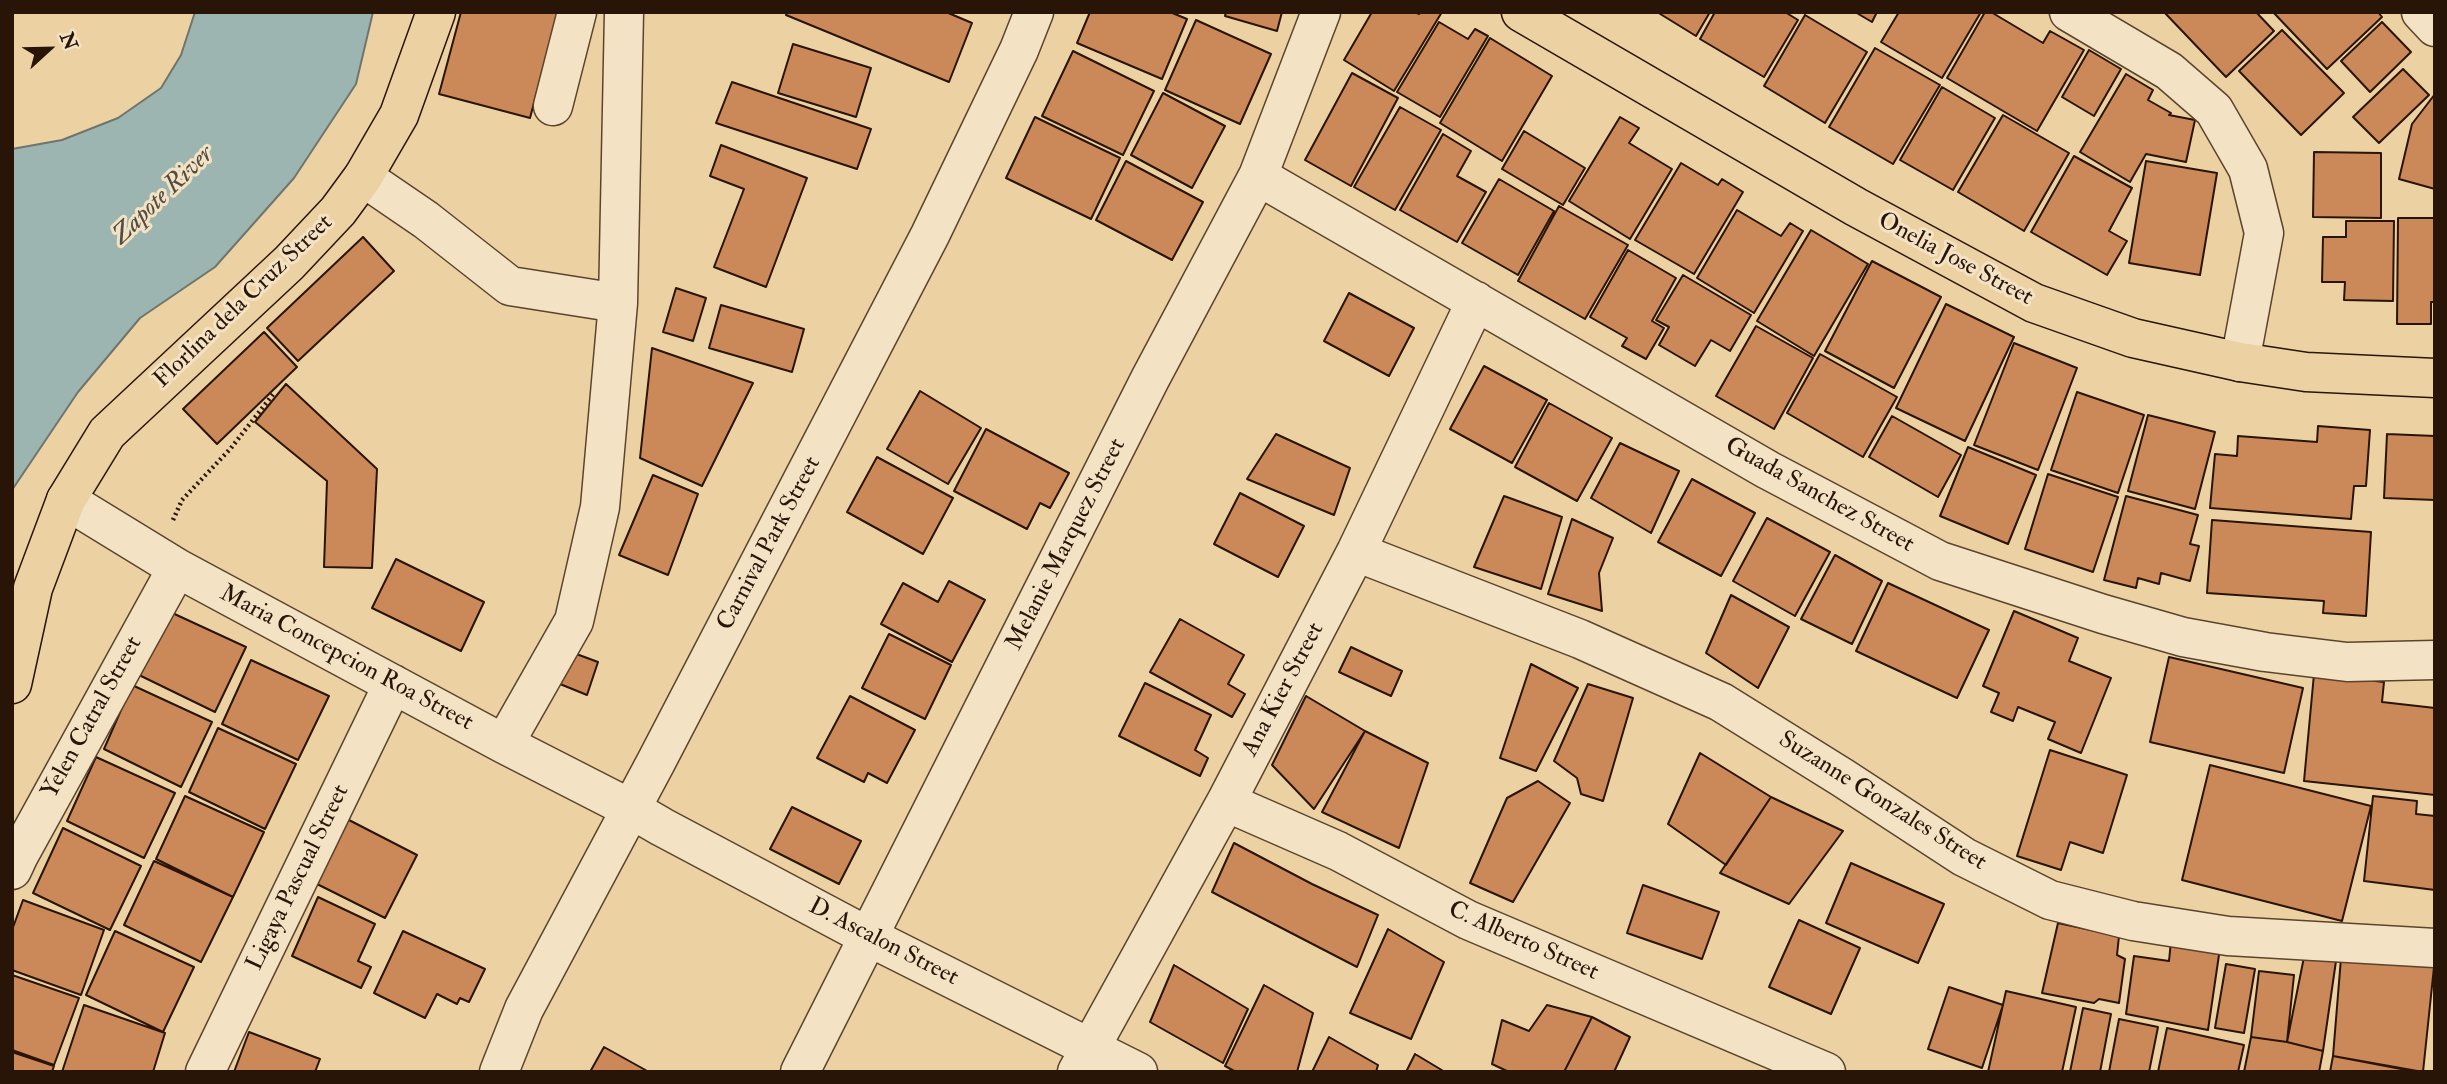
<!DOCTYPE html>
<html>
<head>
<meta charset="utf-8">
<style>
  body { margin:0 }
  #map { position:relative; width:2447px; height:1084px; overflow:hidden; background:#ecd2a2; font-family:"IM FELL Double Pica",serif }
  canvas { display:block }
  .frame { position:absolute; inset:0; border:14px solid #291408; pointer-events:none }
  .north { position:absolute; left:14px; top:14px; width:70px; height:70px; -webkit-text-stroke:5px #f3e2c3; paint-order:stroke; rotate:68deg; font-size:19px; font-weight:700; line-height:28px; text-align:center; color:#291408 }
  .north::after { content:''; display:block; margin:auto; width:24px; height:32px; background:#291408; clip-path:polygon(50% 0,100% 100%,50% 72%,0 100%) }
</style>
</head>
<body>
<div id="map">
<canvas width="2447" height="1084"></canvas>
<div class="frame"></div>
<div class="north">N</div>
</div>
<script>
const c = document.querySelector('canvas').getContext('2d');
c.lineJoin = 'round';
function fill(path, color) { c.fillStyle = color; c.fill(path, 'evenodd'); }
const toPath = rows => new Path2D(rows.map(r => 'M' + r).join(''));
function stroke(path, color, width, dash) { c.strokeStyle = color; c.lineWidth = width; c.lineCap = dash ? 'butt' : 'round'; c.setLineDash(dash || []); c.stroke(path); }
function label(font, color, halo, rows, align = 'center') {
  c.font = font + ' "IM FELL Double Pica",serif'; c.lineWidth = 6; c.setLineDash([]); c.textBaseline = 'middle'; c.strokeStyle = halo; c.fillStyle = color; for (const [text, x, y, turn = 0] of rows) {
    c.save(); c.translate(x, y); c.rotate((+turn || 0) * Math.PI / 180); c.textAlign = isNaN(turn) ? turn : align; if (halo) c.strokeText(text, 0, 0); c.fillText(text, 0, 0); c.restore();
  }
}
const water = toPath([
  [195,12,373,12,356,84,294,178,215,267,140,318,78,392,12,490,12,149,62,140,118,118,161,88,181,55,195,12]
]);
const building = toPath([
  [461,12,558,12,530,118,439,94,461,12],
  [787,12,946,12,972,23,949,82,786,15,787,12],
  [1090,12,1170,12,1187,19,1162,79,1077,43,1090,12],
  [1226,12,1282,12,1277,31,1225,16,1226,12],
  [1372,12,1415,12,1419,14,1420,12,1442,12,1394,91,1344,60,1372,12],
  [1657,12,1710,12,1696,36,1657,12],
  [1715,12,1785,12,1798,20,1764,77,1700,39,1715,12],
  [1855,12,1877,12,1872,22,1855,12],
  [1899,12,1981,12,1942,78,1881,42,1899,12],
  [1985,12,1991,12,2043,43,2050,31,2084,50,2037,131,1947,78,1985,12],
  [2164,12,2256,12,2274,31,2226,77,2164,12],
  [2273,12,2378,12,2382,17,2327,69,2273,12],
  [1805,15,1867,52,1825,123,1764,86,1805,15],
  [1196,20,1271,54,1240,124,1165,90,1196,20],
  [1439,22,1468,39,1475,29,1488,36,1440,117,1397,92,1439,22],
  [2382,22,2411,52,2370,92,2341,61,2382,22],
  [2282,30,2344,93,2301,135,2239,71,2282,30],
  [1490,38,1552,76,1502,161,1440,123,1490,38],
  [793,44,871,68,856,117,778,93,793,44],
  [1875,48,1940,85,1893,164,1829,127,1875,48],
  [2089,50,2121,69,2094,116,2062,97,2089,50],
  [1073,51,1154,91,1123,155,1042,116,1073,51],
  [2403,69,2429,95,2379,143,2353,117,2403,69],
  [1352,73,1398,98,1351,186,1305,160,1352,73],
  [2126,74,2153,90,2148,100,2171,113,2169,115,2195,120,2186,162,2146,154,2130,182,2080,152,2126,74],
  [732,82,871,129,857,169,716,123,732,82],
  [1942,87,1995,118,1953,190,1900,160,1942,87],
  [1163,93,1225,126,1192,188,1131,155,1163,93],
  [2435,94,2435,189,2399,179,2412,124,2435,94],
  [1400,107,1441,130,1395,210,1354,187,1400,107],
  [2003,115,2069,153,2024,231,1958,192,2003,115],
  [1035,117,1120,158,1091,219,1006,178,1035,117],
  [1620,117,1639,128,1629,143,1672,169,1630,239,1569,201,1620,117],
  [1524,131,1585,168,1563,205,1502,169,1524,131],
  [1443,134,1471,151,1457,176,1486,192,1457,242,1400,210,1443,134],
  [721,145,807,178,766,287,714,267,744,189,710,176,721,145],
  [2314,152,2381,153,2381,218,2313,217,2314,152],
  [2074,156,2132,188,2109,231,2127,241,2107,275,2031,232,2074,156],
  [1126,161,1203,202,1172,260,1096,220,1126,161],
  [2146,161,2217,173,2200,275,2129,263,2146,161],
  [1681,163,1718,185,1722,179,1743,192,1694,274,1635,240,1681,163],
  [1499,179,1554,211,1518,275,1462,243,1499,179],
  [1559,206,1628,245,1585,319,1518,281,1559,206],
  [1737,210,1781,236,1790,223,1803,231,1754,313,1697,278,1737,210],
  [2398,218,2435,218,2435,302,2431,302,2431,324,2397,324,2398,218],
  [2346,221,2394,221,2393,301,2344,300,2345,282,2322,282,2323,237,2346,237,2346,221],
  [1811,230,1868,264,1814,356,1757,321,1811,230],
  [363,237,394,271,298,361,267,328,363,237],
  [1628,250,1676,278,1652,321,1664,328,1646,359,1622,346,1627,338,1590,317,1628,250],
  [1872,261,1941,297,1894,388,1825,351,1872,261],
  [1683,275,1751,315,1730,351,1711,340,1695,366,1659,345,1669,327,1656,320,1683,275],
  [676,288,706,298,693,341,663,332,676,288],
  [1349,293,1414,328,1389,376,1324,341,1349,293],
  [1946,304,2014,337,1965,441,1896,408,1946,304],
  [721,305,804,329,792,372,709,348,721,305],
  [1756,326,1813,358,1774,429,1716,396,1756,326],
  [264,332,297,367,217,444,183,409,264,332],
  [2014,343,2077,368,2038,470,1974,445,2014,343],
  [652,348,753,383,702,486,640,458,652,348],
  [1820,354,1897,397,1863,457,1787,413,1820,354],
  [1484,366,1547,400,1512,463,1450,429,1484,366],
  [286,384,377,469,372,568,324,567,327,481,255,422,286,384],
  [920,391,981,428,948,484,887,449,920,391],
  [2077,392,2144,415,2118,493,2051,470,2077,392],
  [1549,403,1612,438,1577,501,1515,467,1549,403],
  [2148,415,2215,432,2195,509,2128,491,2148,415],
  [1892,416,1961,455,1938,497,1869,457,1892,416],
  [2318,426,2370,430,2366,486,2354,486,2351,519,2210,508,2215,454,2237,456,2238,436,2317,442,2318,426],
  [986,429,1069,473,1050,508,1040,503,1027,529,954,491,986,429],
  [1276,434,1350,468,1334,515,1247,479,1276,434],
  [2387,434,2435,436,2435,500,2384,498,2387,434],
  [1620,443,1679,471,1651,533,1591,498,1620,443],
  [1968,447,2036,475,2008,544,1940,516,1968,447],
  [877,457,953,498,923,554,847,512,877,457],
  [2048,474,2118,497,2093,572,2025,549,2048,474],
  [653,475,698,494,668,575,619,555,653,475],
  [1692,479,1755,513,1721,576,1658,542,1692,479],
  [1240,493,1304,526,1278,577,1214,544,1240,493],
  [1504,496,1562,517,1541,589,1474,567,1504,496],
  [2126,496,2198,515,2190,544,2199,546,2190,581,2161,573,2159,584,2138,578,2136,588,2104,580,2126,496],
  [1767,518,1830,552,1795,616,1733,581,1767,518],
  [1572,519,1613,538,1599,573,1602,611,1548,594,1572,519],
  [2212,520,2371,532,2366,616,2323,613,2324,601,2207,593,2212,520],
  [1835,555,1882,581,1852,644,1801,619,1835,555],
  [396,559,484,602,461,651,372,608,396,559],
  [949,581,985,600,952,662,881,624,903,583,938,602,949,581],
  [1888,583,1989,630,1957,698,1856,651,1888,583],
  [1731,595,1789,627,1758,688,1706,653,1731,595],
  [168,611,246,647,215,712,139,675,168,611],
  [2014,611,2078,638,2069,661,2111,678,2081,753,2048,739,2055,722,2018,707,2013,721,1991,712,1999,693,1983,686,2014,611],
  [1180,619,1244,655,1228,684,1245,694,1232,717,1150,672,1180,619],
  [889,634,951,665,925,719,862,688,889,634],
  [1351,647,1402,671,1391,696,1339,672,1351,647],
  [571,652,598,662,587,695,560,684,571,652],
  [2169,657,2303,688,2284,773,2150,742,2169,657],
  [251,660,329,696,298,760,222,724,251,660],
  [1531,664,1578,688,1536,771,1500,758,1531,664],
  [2314,674,2384,682,2382,702,2435,708,2435,795,2304,781,2314,674],
  [1145,683,1211,715,1195,750,1208,758,1200,776,1119,736,1145,683],
  [1588,684,1633,698,1603,801,1581,794,1577,778,1554,761,1588,684],
  [132,685,212,722,181,787,104,749,132,685],
  [850,696,915,730,887,783,868,773,864,782,817,758,850,696],
  [1306,696,1365,731,1314,809,1272,765,1306,696],
  [218,728,296,764,265,829,189,792,218,728],
  [1365,731,1428,763,1399,848,1322,812,1365,731],
  [2050,750,2127,775,2103,853,2070,842,2061,870,2017,856,2050,750],
  [1700,753,1771,797,1726,865,1668,824,1700,753],
  [96,757,175,793,144,858,67,821,96,757],
  [2210,765,2371,806,2342,921,2182,880,2210,765],
  [1538,781,1570,803,1513,902,1470,883,1507,798,1538,781],
  [185,796,264,832,233,897,156,859,185,796],
  [2373,796,2417,801,2416,814,2435,816,2435,890,2364,881,2373,796],
  [1771,797,1843,831,1789,904,1720,873,1771,797],
  [792,807,861,841,839,884,770,849,792,807],
  [347,819,417,855,385,918,315,883,347,819],
  [63,828,141,866,110,930,33,893,63,828],
  [1234,843,1312,884,1378,915,1357,967,1212,892,1234,843],
  [154,861,233,897,201,962,124,925,154,861],
  [1851,863,1944,904,1918,963,1826,923,1851,863],
  [1643,885,1719,912,1702,959,1627,933,1643,885],
  [318,897,375,924,358,961,371,967,361,988,292,956,318,897],
  [23,900,104,930,81,995,12,970,12,930,23,900],
  [1799,920,1860,948,1831,1014,1769,987,1799,920],
  [2058,923,2119,936,2117,955,2125,959,2119,1003,2099,999,2094,1003,2042,993,2058,923],
  [1388,929,1444,962,1411,1039,1350,1013,1388,929],
  [115,931,194,967,163,1032,86,995,115,931],
  [403,931,485,969,469,1002,460,998,457,1004,437,994,425,1018,374,993,403,931],
  [2171,941,2220,948,2208,1030,2126,1014,2134,956,2169,961,2171,941],
  [2304,957,2336,961,2323,1051,2287,1042,2304,957],
  [2341,958,2434,967,2423,1072,2333,1056,2341,958],
  [2226,964,2255,969,2244,1033,2215,1028,2226,964],
  [1174,965,1248,1009,1223,1063,1150,1022,1174,965],
  [2259,971,2294,975,2287,1042,2251,1037,2259,971],
  [12,975,79,998,54,1065,12,1050,12,975],
  [1264,985,1313,1013,1297,1072,1236,1072,1225,1066,1264,985],
  [1949,987,2003,1005,1982,1068,1928,1049,1949,987],
  [2006,991,2076,1007,2062,1072,1988,1072,2006,991],
  [84,1005,165,1033,153,1072,62,1072,84,1005],
  [1547,1005,1592,1017,1564,1072,1509,1072,1492,1064,1502,1020,1529,1031,1547,1005],
  [2083,1008,2111,1014,2100,1072,2070,1072,2083,1008],
  [1592,1017,1630,1037,1614,1072,1564,1072,1592,1017],
  [2119,1019,2158,1027,2149,1072,2109,1072,2119,1019],
  [2167,1028,2244,1045,2238,1072,2158,1072,2167,1028],
  [249,1032,320,1059,315,1072,234,1072,249,1032],
  [1329,1037,1378,1065,1376,1072,1312,1072,1329,1037],
  [2251,1037,2287,1042,2323,1051,2319,1072,2244,1072,2251,1037],
  [604,1047,649,1072,590,1072,604,1047],
  [12,1052,54,1066,52,1072,12,1072,12,1052],
  [1415,1054,1445,1072,1406,1072,1415,1054],
  [2333,1056,2417,1072,2330,1072,2333,1056]
]);
const path = toPath([
  [173,520,182,500,231,448,274,393]
]);
const minor = toPath([
  [2069,12,2169,71,2214,110,2248,169,2264,233,2240,362],
  [2421,12,2435,27],
  [553,106,577,12],
  [1258,176,1768,470,1940,561,2103,614,2183,637,2265,652,2347,662,2435,660],
  [363,177,426,220,510,286,618,303],
  [66,500,177,568,504,744,631,809,662,827,869,937,1138,1072],
  [1356,552,1580,639,1721,702,1843,778,1964,857,2050,900,2133,921,2228,936,2435,948],
  [504,744,574,621,600,507,618,303,624,12],
  [1226,802,1338,851,1468,920,1826,1072],
  [12,870,19,855,177,568],
  [205,1072,393,684],
  [499,1072,524,1009,656,762,930,235,1019,50,1034,12],
  [800,1072,1150,379,1258,176,1321,12],
  [1077,1072,1226,802,1356,552,1476,301]
]);
const major = toPath([
  [1521,12,1856,207,2034,303,2133,338,2240,362,2306,372,2435,378],
  [12,684,33,588,66,500,107,433,289,263,338,211,363,177,399,115,436,12]
]);
const streetNames = [
  ["Onelia Jose Street",1955,260,28],
  ["Florlina dela Cruz Street",244,302,-44],
  ["Guada Sanchez Street",1819,496,29],
  ["Carnival Park Street",770,544,-62],
  ["Melanie Marquez Street",1067,545,-63],
  ["Maria Concepcion Roa Street",346,659,28],
  ["Ana Kier Street",1284,690,-62],
  ["Yelen Catral Street",93,718,-61],
  ["Suzanne Gonzales Street",1882,802,32],
  ["Ligaya Pascual Street",299,878,-64],
  ["C. Alberto Street",1523,942,24],
  ["D. Ascalon Street",883,943,27]
];
const waterNames = [
  ["Zapote River",164,196,-44]
];
fill(water, '#9db5b0');
stroke(water, '#6f756d', 2);
fill(building, '#cb8858');
stroke(building, '#291408', 2);
stroke(minor, '#5a442e', 41);
stroke(major, '#291408', 41);
stroke(path, '#291408', 4.5, [2, 3.5]);
stroke(minor, '#f3e2c3', 38);
stroke(major, '#ecd2a2', 38);
label('24px', '#291408', '#f3e2c3', streetNames);
label('italic 26px', '#524c43', '#f3e2c3', waterNames);
</script>
</body>
</html>
